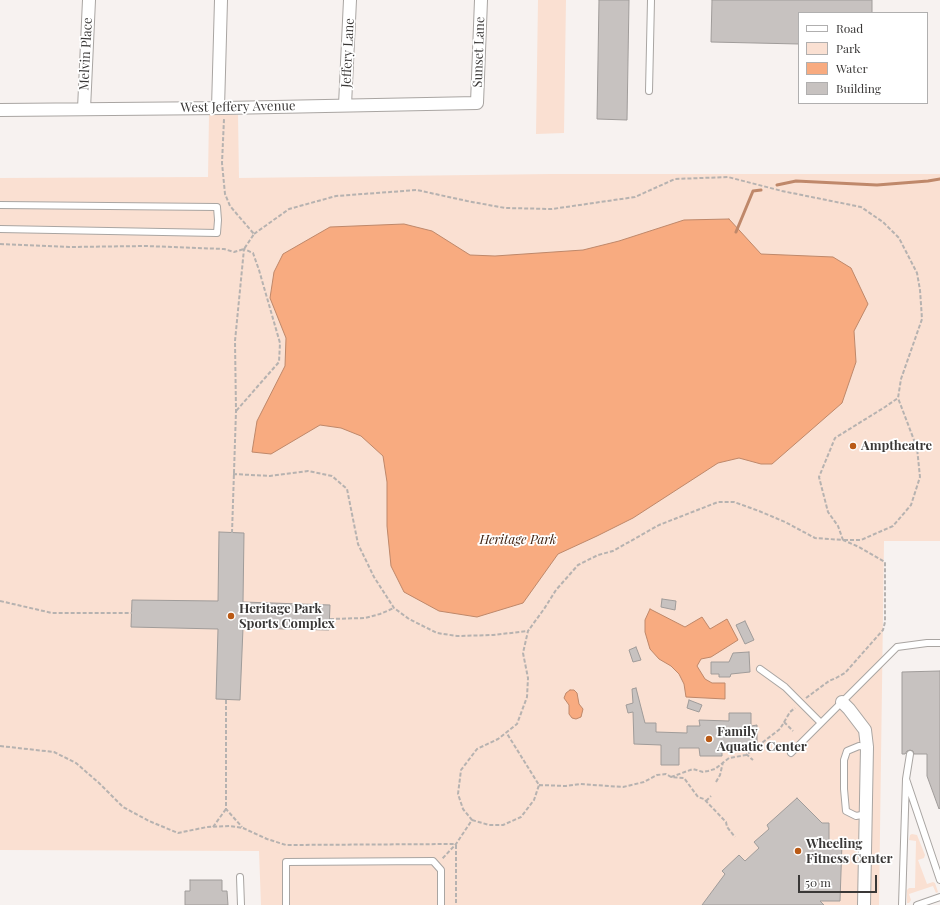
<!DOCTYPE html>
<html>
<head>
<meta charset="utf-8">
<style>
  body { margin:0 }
  #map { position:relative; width:940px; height:905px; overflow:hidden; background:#f7f2f0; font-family:"Playfair Display",serif }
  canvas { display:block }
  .legend { position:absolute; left:798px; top:12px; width:130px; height:92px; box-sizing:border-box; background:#fff; border:1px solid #b0afaf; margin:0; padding:5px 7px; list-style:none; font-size:12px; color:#3a3837 }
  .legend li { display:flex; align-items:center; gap:8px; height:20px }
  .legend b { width:20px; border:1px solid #b0afaf }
  .scale { position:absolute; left:798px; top:875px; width:79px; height:18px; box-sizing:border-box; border:2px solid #3a3837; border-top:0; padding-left:5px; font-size:12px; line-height:14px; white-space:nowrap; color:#3a3837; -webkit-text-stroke:3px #fff; paint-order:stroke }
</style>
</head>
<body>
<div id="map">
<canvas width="940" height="905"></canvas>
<ul class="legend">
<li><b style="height:5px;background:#fff"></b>Road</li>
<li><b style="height:11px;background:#fae0d2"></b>Park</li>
<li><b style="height:11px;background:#f8ab80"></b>Water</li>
<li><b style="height:11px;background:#c7c2c0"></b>Building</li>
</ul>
<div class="scale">50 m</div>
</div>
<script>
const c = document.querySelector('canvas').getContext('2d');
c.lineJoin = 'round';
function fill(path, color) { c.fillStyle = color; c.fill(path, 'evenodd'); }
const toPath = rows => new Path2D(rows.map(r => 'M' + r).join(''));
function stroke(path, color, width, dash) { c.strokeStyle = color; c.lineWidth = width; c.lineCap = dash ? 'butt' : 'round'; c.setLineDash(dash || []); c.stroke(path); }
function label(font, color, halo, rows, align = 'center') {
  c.font = font + ' "Playfair Display",serif'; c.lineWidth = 3.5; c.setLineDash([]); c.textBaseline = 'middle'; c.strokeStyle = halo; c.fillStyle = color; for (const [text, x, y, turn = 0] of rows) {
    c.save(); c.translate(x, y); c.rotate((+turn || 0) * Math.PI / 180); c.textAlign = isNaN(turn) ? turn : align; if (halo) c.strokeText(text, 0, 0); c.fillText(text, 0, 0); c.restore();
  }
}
const green = toPath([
  [538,0,566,0,564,133,536,134],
  [209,115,238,115,239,178,550,174,940,174,940,541,884,541,879,905,261,905,259,851,0,850,0,178,208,177],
  [912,834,917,835,925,855,924,858,918,860,927,884,933,882,935,883,938,892,936,893,933,886,909,894,911,900,909,903,907,903,907,890,909,888,915,888,916,841,909,840,910,835]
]);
const water = toPath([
  [729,219,761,254,833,257,851,268,868,304,854,331,856,362,842,403,772,464,761,464,739,458,718,463,633,518,597,536,558,554,523,603,477,617,439,611,404,592,391,566,387,526,387,482,383,456,361,436,341,428,320,425,271,454,252,452,257,421,285,366,286,338,270,298,274,272,283,254,330,227,404,224,432,231,470,255,495,256,583,250,619,241,684,220,729,219],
  [650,609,685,627,702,617,710,629,727,619,738,640,711,657,701,659,697,666,705,679,712,683,725,683,725,699,686,697,684,684,679,674,671,666,659,659,650,649,645,632,645,620,650,609],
  [570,690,574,690,577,693,579,704,583,709,581,717,576,719,572,718,569,714,569,705,564,698,566,693,570,690]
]);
const stream = toPath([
  [777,185,796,181,877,185,928,181,940,179],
  [736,232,753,191,761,190]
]);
const building = toPath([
  [599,0,629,0,627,120,597,119,599,0],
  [712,0,872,0,872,13,799,13,799,44,711,42,712,0],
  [219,532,244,533,243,602,330,605,329,630,243,628,240,700,216,699,218,629,131,627,132,600,218,601,219,532],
  [662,599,676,601,675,610,661,607,662,599],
  [745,621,754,640,745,644,736,625,745,621],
  [636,647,641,660,633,662,629,650,636,647],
  [749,652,750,672,731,674,730,677,719,677,719,674,711,674,711,662,729,662,733,653,749,652],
  [940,671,940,808,939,809,927,776,927,754,914,754,913,751,910,750,907,751,905,754,902,754,902,672,940,671],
  [636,688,645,723,656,723,656,732,687,733,687,726,700,726,699,720,729,721,729,713,751,713,751,726,757,725,757,748,722,748,722,756,700,756,699,748,679,748,679,765,661,765,661,745,634,744,633,712,628,713,626,705,633,703,632,689,636,688],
  [689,700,702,705,699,712,687,708,689,700],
  [797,798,822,823,829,823,829,843,842,843,840,901,820,901,824,905,702,905,725,874,722,871,739,855,745,861,759,848,754,842,769,829,767,825,797,798],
  [190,880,222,880,222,891,227,891,228,905,185,905,185,891,190,891,190,880]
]);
const path = toPath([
  [254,234,289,209,336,196,417,190,467,201,505,208,552,209,635,197,675,179,728,177,782,191,861,207,883,222,899,238,917,273,920,290,922,319,901,379,898,398,885,407,835,438,819,477,828,512,838,526,843,540,815,538,785,522,759,511,734,502,718,502,659,525,613,551,598,555,578,565,556,590,544,609,528,631,523,653,528,678,527,697,517,724,498,739,477,749,461,770,458,794,463,809,472,820,456,844,442,859],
  [0,244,69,247,146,246,224,249,234,252,244,249,254,234,230,206,225,194,222,163,224,119],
  [233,474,270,476,308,471,332,476,347,489,358,544,374,577,394,608,409,619,437,633,457,636,493,635,528,631],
  [232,533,236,411,235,341,244,249,253,253,259,270,280,343,279,362,236,411],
  [844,540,861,540,893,526,911,505,920,477,917,448,898,398],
  [0,601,52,613,132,613],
  [330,619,365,618,380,614,394,608],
  [806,698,829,681,836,678,845,673,883,630,885,622,885,562,859,547,843,540],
  [226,700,226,809,242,827],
  [784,722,793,731],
  [0,746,54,752,76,763,99,783,123,807,149,821,178,833,207,827,230,826,243,828,267,839,286,845,456,844],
  [746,754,753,760],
  [671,777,693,769,703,772,708,771,715,769,729,758,746,755,780,729,790,712,795,708],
  [716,782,720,775,723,762],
  [539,785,566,786,580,784,623,787,644,782,657,775,666,774,671,777,684,778,698,797,704,799,726,822,727,827,735,837],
  [706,801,711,796],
  [472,820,489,825,503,825,521,817,534,800,539,785,506,732],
  [213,827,226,809],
  [456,845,456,905]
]);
const service = toPath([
  [649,91,651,0],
  [0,205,217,207,218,220,217,233,0,229],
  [760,669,785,687,821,723],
  [791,753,897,647,927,643,940,643],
  [906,779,910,754],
  [867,814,856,816,846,811,844,789,844,760,847,751,859,746,867,747],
  [240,877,241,905],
  [286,905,286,862,433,861,441,870,441,905],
  [902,905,906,779,940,880],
  [917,905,940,897]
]);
const minor = toPath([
  [345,105,350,0],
  [218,108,221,0],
  [84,109,89,0],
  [0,110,224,108,477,103,481,0],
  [842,702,849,709,865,730,867,747,864,905]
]);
const markers = [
  [853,446,4,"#ba5a16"],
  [231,616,4,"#ba5a16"],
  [709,739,4,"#ba5a16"],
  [798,851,4,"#ba5a16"]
];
const streetNames = [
  ["Sunset Lane",479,52,-88],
  ["Jeffery Lane",348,53,-87],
  ["Melvin Place",86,54,-87],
  ["West Jeffery Avenue",238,107,-1]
];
const poiNames = [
  ["Amptheatre",861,446],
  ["Heritage Park",239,609],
  ["Sports Complex",239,624],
  ["Family",717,732],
  ["Aquatic Center",717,747],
  ["Wheeling",806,844],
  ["Fitness Center",806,859]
];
const parkNames = [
  ["Heritage Park",518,540]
];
fill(green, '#fae0d2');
fill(water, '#f8ab80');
stroke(water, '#bf886a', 1);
stroke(stream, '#bf886a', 3);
fill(building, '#c7c2c0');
stroke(building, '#a09c9a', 1);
stroke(service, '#a9a5a2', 8);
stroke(minor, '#a9a5a2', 14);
stroke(path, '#b6b2b0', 2, [4, 2]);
stroke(service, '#fff', 6);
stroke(minor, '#fff', 12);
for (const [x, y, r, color] of markers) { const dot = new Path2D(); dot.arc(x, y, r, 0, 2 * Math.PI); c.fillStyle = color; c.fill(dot); stroke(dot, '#fff', 1.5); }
label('13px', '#3a3837', '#fff', streetNames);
label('bold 13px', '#3a3837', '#fff', poiNames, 'left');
label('italic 13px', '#422311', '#fff', parkNames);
</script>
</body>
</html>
